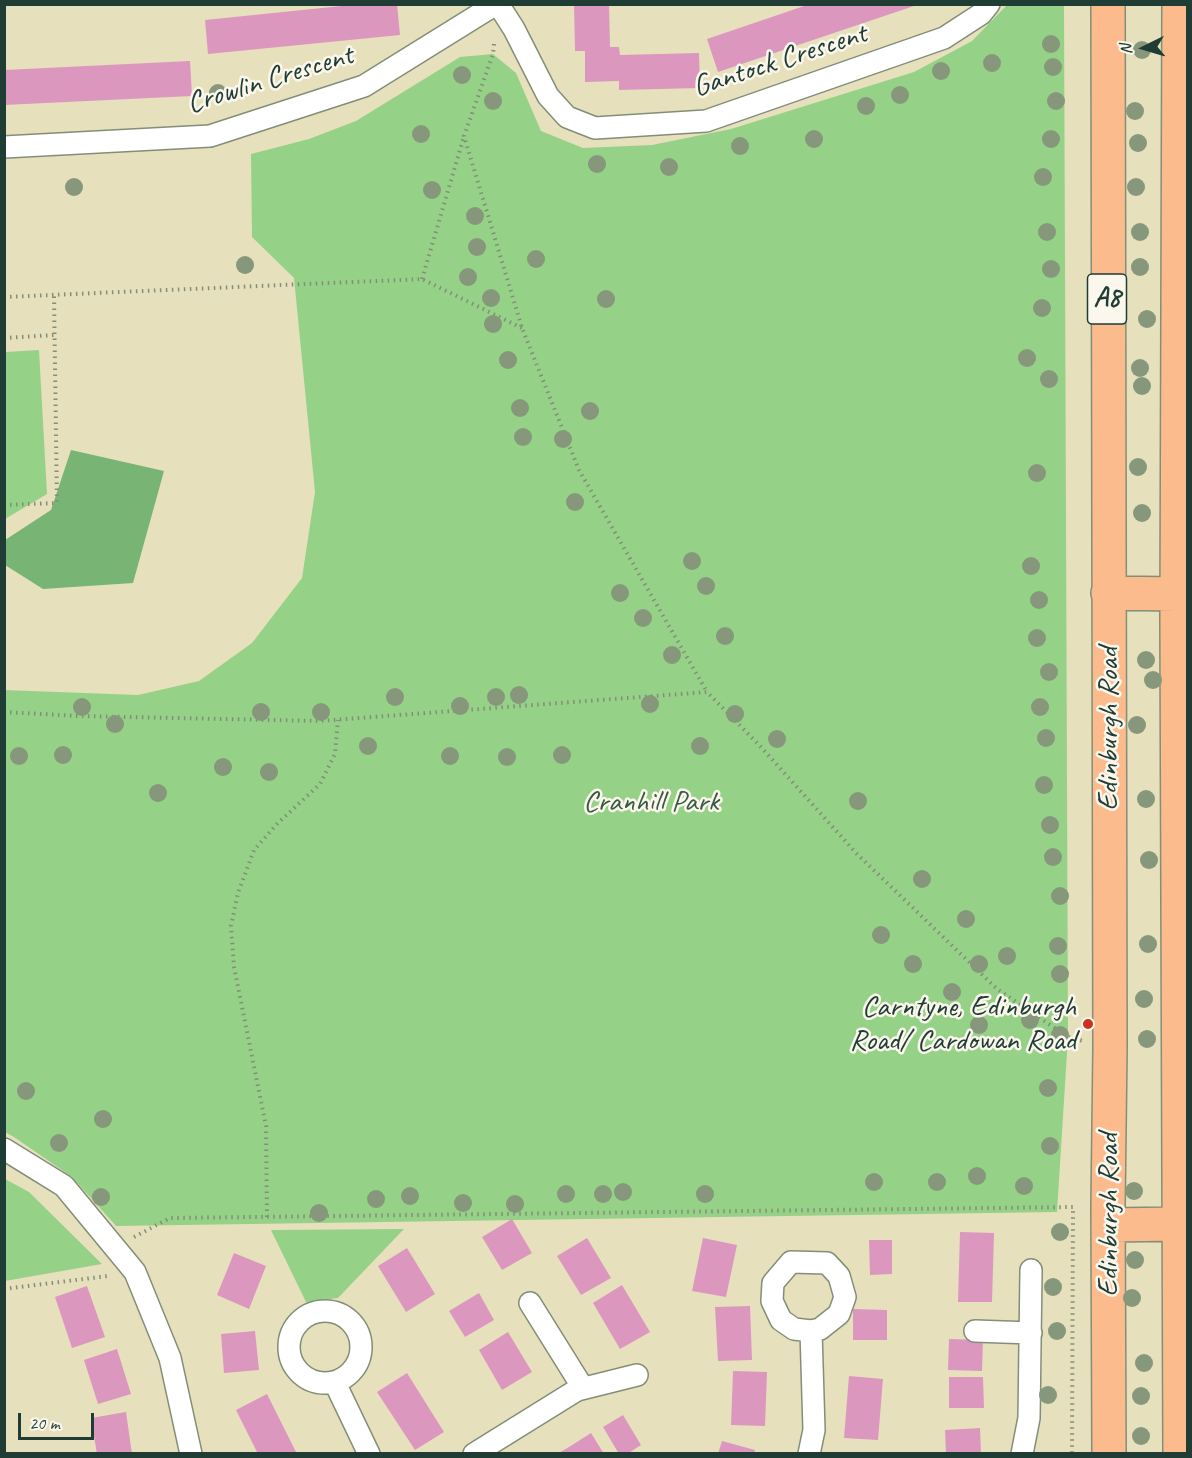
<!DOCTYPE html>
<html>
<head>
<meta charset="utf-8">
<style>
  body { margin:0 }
  #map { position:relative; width:1192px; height:1458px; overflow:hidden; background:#e7e0bd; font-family:Caveat,sans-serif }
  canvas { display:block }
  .frame { position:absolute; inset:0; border:6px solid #1f3d34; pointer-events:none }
  .north { position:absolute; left:1114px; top:18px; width:60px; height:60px; -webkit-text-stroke:4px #fbf7ec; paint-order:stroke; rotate:265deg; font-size:16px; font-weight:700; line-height:24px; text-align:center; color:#1f3d34 }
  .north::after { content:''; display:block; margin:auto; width:21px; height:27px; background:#1f3d34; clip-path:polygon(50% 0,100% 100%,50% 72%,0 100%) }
  .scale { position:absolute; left:18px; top:1413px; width:76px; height:27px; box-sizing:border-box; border:3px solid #1f3d34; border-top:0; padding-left:8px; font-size:18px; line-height:21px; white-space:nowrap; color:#1f3d34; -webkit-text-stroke:4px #fbf7ec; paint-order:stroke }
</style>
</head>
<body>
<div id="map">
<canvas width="1192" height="1458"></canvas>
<div class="frame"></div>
<div class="north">N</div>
<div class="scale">20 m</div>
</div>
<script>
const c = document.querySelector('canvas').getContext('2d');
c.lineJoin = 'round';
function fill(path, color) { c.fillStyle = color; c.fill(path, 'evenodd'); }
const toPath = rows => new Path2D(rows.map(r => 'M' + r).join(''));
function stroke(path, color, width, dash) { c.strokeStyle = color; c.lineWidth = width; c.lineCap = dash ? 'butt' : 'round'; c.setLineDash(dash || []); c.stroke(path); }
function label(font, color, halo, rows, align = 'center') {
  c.font = font + ' Caveat,sans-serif'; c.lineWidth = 5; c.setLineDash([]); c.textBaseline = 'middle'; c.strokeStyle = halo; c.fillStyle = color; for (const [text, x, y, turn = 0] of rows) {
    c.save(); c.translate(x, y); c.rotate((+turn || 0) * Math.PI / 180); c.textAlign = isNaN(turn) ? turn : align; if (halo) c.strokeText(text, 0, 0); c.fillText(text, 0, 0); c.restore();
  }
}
const green = toPath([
  [1007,5,1064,5,1068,1037,1057,1212,116,1226,72,1177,14,1137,5,1132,4,690,138,695,199,681,252,643,302,578,315,492,294,278,252,237,251,154,309,139,356,121,460,57,493,54,516,73,541,131,583,148,652,145,731,129,914,72,972,41],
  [39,350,47,494,5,519,5,352],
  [5,1179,29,1192,102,1264,5,1281],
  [404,1229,338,1298,306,1302,271,1230]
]);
const forest = toPath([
  [71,450,164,471,133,583,43,589,5,565,5,540,51,510]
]);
const building = toPath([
  [361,4,397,4,400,35,208,54,205,20],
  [574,4,609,4,610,47,619,47,620,55,699,53,700,88,619,90,619,81,585,82,585,51,575,51],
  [810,4,917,5,718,72,707,39],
  [190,61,192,96,4,105,4,70],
  [512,1219,532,1253,502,1270,482,1237],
  [960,1232,994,1233,992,1302,958,1302],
  [587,1238,611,1278,581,1295,557,1256],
  [703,1238,737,1245,726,1297,692,1291],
  [869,1240,892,1240,892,1274,870,1275],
  [407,1248,435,1294,406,1312,378,1266],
  [234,1253,266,1266,249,1309,217,1295],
  [622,1285,650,1332,620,1349,593,1303],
  [87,1286,105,1337,72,1348,55,1297],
  [479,1293,494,1320,465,1337,449,1311],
  [750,1306,752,1360,718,1361,715,1307],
  [853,1309,887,1310,887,1340,853,1340],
  [255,1331,259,1370,224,1373,221,1334],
  [508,1332,532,1372,502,1390,479,1350],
  [949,1339,983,1340,982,1371,948,1370],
  [117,1349,131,1394,98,1404,84,1360],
  [733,1371,767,1372,765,1426,731,1425],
  [407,1373,444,1432,415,1450,377,1392],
  [849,1376,883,1379,878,1440,844,1438],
  [949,1377,983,1377,984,1408,949,1408],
  [267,1394,297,1454,258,1454,236,1410],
  [126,1412,132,1454,97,1454,91,1418],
  [623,1415,641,1445,627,1454,619,1454,603,1427],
  [980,1428,981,1454,946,1454,945,1430],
  [591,1433,604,1454,557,1454,569,1447],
  [722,1441,755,1450,754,1454,718,1454]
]);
const path = toPath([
  [494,44,493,54,464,136,522,328,579,470,707,692],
  [422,279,464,136],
  [4,297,422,279,522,328],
  [4,338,54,335],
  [4,505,57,503,54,295],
  [4,712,78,716,319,721,707,692,761,747,856,853,997,989,1068,1037,1083,1041],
  [267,1217,266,1126,234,967,231,926,238,893,254,850,277,824,320,784,335,754,338,720],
  [134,1237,170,1218,1073,1207,1072,1454],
  [4,1289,108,1276]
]);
const street = toPath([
  [498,4,514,29,548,96,567,117,595,128,706,121,944,38,981,14,989,4],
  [4,147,210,136,364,86,496,4],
  [4,1149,64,1186,135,1272,170,1358,191,1454],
  [791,1262,827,1263,839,1276,845,1297,839,1314,820,1329,811,1331,794,1329,781,1320,772,1301,773,1283,791,1262],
  [530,1303,583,1388],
  '289 1347a36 36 0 1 1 72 0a36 36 0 1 1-72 0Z',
  [975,1331,1031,1333],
  [335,1383,369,1454],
  [474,1454,577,1390,637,1375],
  [809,1454,814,1430,811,1331],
  [1022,1454,1029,1418,1031,1270]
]);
const primary = toPath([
  [1108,4,1110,1049,1108,1207,1109,1454],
  [1179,4,1177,619,1180,1454],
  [1108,593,1177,594],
  [1109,1225,1179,1224]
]);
const trees = [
  [1051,44],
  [1142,50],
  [992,63],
  [1053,67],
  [941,71],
  [462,75],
  [218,93],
  [900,95],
  [493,101],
  [1056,101],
  [866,106],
  [1135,111],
  [421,134],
  [814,139],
  [1051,139],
  [1138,143],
  [740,146],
  [597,164],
  [669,167],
  [1043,177],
  [74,187],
  [1136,187],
  [432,190],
  [475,216],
  [1047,232],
  [1140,232],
  [477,247],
  [536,259],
  [245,265],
  [1140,267],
  [1051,269],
  [468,277],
  [491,298],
  [606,299],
  [1042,308],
  [1147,319],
  [493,324],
  [1027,358],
  [508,360],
  [1140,368],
  [1049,379],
  [1142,386],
  [520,408],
  [590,411],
  [523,437],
  [563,439],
  [1138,467],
  [1037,473],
  [575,502],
  [1142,513],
  [692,561],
  [1031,566],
  [706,586],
  [620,593],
  [1039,600],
  [643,618],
  [725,636],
  [1037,638],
  [672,655],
  [1146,660],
  [1049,672],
  [1153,680],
  [519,695],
  [395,697],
  [496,697],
  [650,704],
  [460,706],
  [82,707],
  [1040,707],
  [261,712],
  [321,712],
  [735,714],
  [115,724],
  [1137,725],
  [1046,738],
  [777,739],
  [368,746],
  [700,746],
  [63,755],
  [562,755],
  [19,756],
  [450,756],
  [507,757],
  [223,767],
  [269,772],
  [1044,785],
  [158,793],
  [1146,799],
  [858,801],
  [1050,825],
  [1053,857],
  [1149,860],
  [922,879],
  [1060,896],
  [966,919],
  [881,935],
  [1148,944],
  [1058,946],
  [1007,956],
  [913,964],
  [979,964],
  [1060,974],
  [952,992],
  [1144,999],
  [1030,1020],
  [979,1025],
  [1060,1035],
  [1147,1039],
  [1048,1088],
  [26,1091],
  [103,1119],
  [59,1143],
  [1050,1146],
  [977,1176],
  [874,1182],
  [937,1182],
  [1024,1186],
  [1134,1191],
  [623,1192],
  [566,1194],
  [603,1194],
  [705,1194],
  [410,1196],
  [101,1197],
  [376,1199],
  [463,1203],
  [515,1204],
  [319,1213],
  [1060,1232],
  [1135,1260],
  [1053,1287],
  [1132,1298],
  [1057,1331],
  [1144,1363],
  [1048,1395],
  [1141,1396],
  [1141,1436]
];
const markers = [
  [1088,1024,6,"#c8321e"]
];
const shields = [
  [1107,299,39]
];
const shieldNames = [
  ["A8",1107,299]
];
const streetNames = [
  ["Gantock Crescent",780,61,-18],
  ["Crowlin Crescent",270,80,-17],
  ["Edinburgh Road",1109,729,-90],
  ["Edinburgh Road",1109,1215,-90]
];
const parkNames = [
  ["Cranhill Park",651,802]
];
const poiNames = [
  ["Carntyne, Edinburgh",1076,1007],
  ["Road/ Cardowan Road",1076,1041]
];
fill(green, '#95d288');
fill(forest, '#78b474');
fill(building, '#dc97bf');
stroke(street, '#838e78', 24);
stroke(primary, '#838e78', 36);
stroke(path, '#838e78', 4, [1.5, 4.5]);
stroke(street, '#fff', 21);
stroke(primary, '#fbbb8c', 33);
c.fillStyle = '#86977b';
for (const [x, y] of trees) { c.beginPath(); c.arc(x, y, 9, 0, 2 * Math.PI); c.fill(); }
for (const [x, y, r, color] of markers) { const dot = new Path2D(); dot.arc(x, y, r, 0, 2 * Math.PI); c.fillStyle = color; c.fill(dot); stroke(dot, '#fbf7ec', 2); }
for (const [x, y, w] of shields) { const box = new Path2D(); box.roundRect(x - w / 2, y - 25, w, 50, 4.5); c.fillStyle = '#fbf7ec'; c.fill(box); stroke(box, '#1f3d34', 1.5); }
label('bold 28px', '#1f3d34', null, shieldNames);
label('30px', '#1f3d34', '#fbf7ec', streetNames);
label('30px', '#375b45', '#fbf7ec', parkNames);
label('30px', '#1f3d34', '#fbf7ec', poiNames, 'right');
</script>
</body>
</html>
